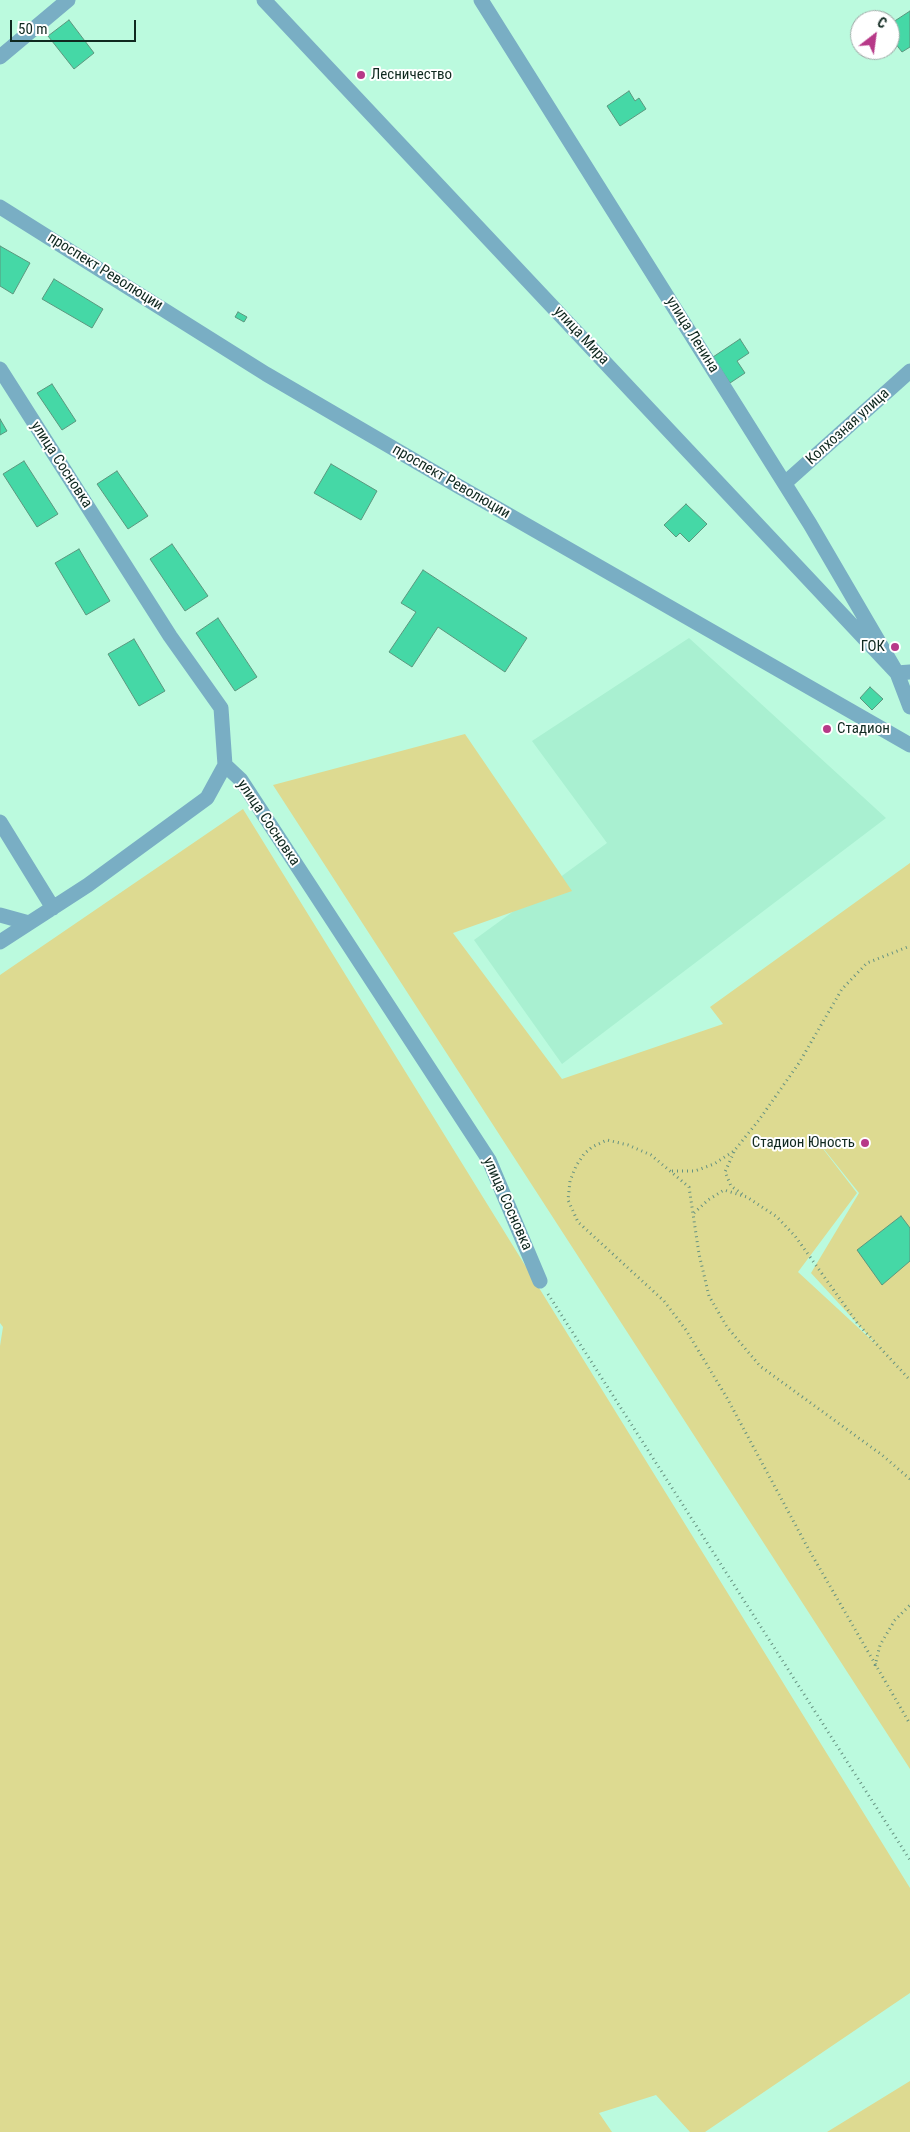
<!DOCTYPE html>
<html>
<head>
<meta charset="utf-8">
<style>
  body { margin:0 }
  #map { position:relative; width:910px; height:2132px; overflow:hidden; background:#bbfade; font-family:"Roboto Condensed",sans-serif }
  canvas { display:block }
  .north { position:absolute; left:850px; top:10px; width:50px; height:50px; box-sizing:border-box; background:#fff; border:1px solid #9fa9a6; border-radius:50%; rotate:30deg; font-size:14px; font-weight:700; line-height:20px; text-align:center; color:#102920 }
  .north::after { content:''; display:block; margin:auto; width:18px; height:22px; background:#b73988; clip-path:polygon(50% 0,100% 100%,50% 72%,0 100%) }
  .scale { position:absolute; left:10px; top:20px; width:126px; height:22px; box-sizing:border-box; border:2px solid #102920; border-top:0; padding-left:6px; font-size:15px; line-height:18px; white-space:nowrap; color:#102920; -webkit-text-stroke:4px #fff; paint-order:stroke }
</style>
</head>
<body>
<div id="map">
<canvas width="910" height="2132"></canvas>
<div class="north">С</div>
<div class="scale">50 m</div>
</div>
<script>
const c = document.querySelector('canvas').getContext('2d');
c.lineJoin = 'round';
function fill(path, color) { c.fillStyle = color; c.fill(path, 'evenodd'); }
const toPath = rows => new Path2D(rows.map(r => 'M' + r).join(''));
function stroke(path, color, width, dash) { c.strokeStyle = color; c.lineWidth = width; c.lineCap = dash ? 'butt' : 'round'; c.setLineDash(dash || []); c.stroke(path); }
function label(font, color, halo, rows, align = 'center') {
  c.font = font + ' "Roboto Condensed",sans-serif'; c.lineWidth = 4; c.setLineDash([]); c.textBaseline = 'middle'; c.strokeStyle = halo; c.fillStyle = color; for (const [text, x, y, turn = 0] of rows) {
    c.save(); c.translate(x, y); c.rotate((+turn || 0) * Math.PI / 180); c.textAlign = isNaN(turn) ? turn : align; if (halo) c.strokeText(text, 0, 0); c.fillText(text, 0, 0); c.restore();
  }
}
const built = toPath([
  [689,638,886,818,562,1064,474,940,607,843,532,741]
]);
const green = toPath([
  [465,734,572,891,453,933,562,1079,723,1024,710,1007,910,863,910,1769,273,785],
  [807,1128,859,1193,811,1273,877,1345,798,1272,857,1193],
  [243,809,910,1888,910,1993,705,2132,690,2132,656,2095,599,2113,612,2132,0,2132,0,1346,3,1327,0,1323,0,975],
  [910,2081,910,2132,827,2132]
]);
const building = toPath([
  [910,11,910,47,902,52,895,43,891,46,890,44,890,24,910,11],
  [69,20,94,53,74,69,48,36,69,20],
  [629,91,635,101,639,98,646,109,620,126,607,106,629,91],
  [0,246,30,263,13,294,0,286,0,246],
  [54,279,103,309,92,328,42,299,54,279],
  [238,312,247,317,244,322,235,317,238,312],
  [740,339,749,353,737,361,745,373,730,383,713,357,740,339],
  [52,384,76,421,62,430,37,393,52,384],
  [0,419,7,431,0,435,0,419],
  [24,461,58,514,37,527,3,474,24,461],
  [331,464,377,491,361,520,314,493,331,464],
  [117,471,148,516,128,529,97,484,117,471],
  [686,504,707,524,689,542,680,533,676,537,664,525,686,504],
  [172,544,208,596,185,611,150,559,172,544],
  [79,549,110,601,86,615,55,563,79,549],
  [423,570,527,638,505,672,438,627,412,667,389,652,416,612,401,603,423,570],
  [218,618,257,677,235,691,196,633,218,618],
  [134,639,165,691,139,706,108,654,134,639],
  [870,687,883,699,872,710,860,698,870,687],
  [901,1216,910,1228,910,1261,882,1285,857,1250,901,1216]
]);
const path = toPath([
  [734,1152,725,1172,731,1186,745,1196],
  [672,1171,695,1171,714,1164,734,1151,759,1120,799,1063,842,989,867,963,910,946],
  [694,1213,708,1200,724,1190,747,1197,777,1217,795,1236,858,1324,910,1380],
  [548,1294,910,1860],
  [910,1479,882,1455,760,1366,727,1327,709,1296,699,1254,689,1187,651,1155,628,1145,607,1140,592,1147,584,1154,576,1166,570,1181,568,1200,578,1222,664,1301,686,1330,727,1398,809,1550,910,1724],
  [875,1666,880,1645,895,1620,910,1605]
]);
const minor = toPath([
  [264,0,897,673,910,672],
  [481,0,810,524,897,673,910,707],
  [0,57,68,0],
  [0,207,266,374,458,486,910,745],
  [0,369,170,636,221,708,225,765,241,780,489,1160,540,1281],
  [785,483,910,371],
  [0,822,53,908],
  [0,915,29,923],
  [0,942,88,885,207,798,225,765]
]);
const markers = [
  [361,75,5,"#b73988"],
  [895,647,5,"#b73988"],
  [827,729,5,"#b73988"],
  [865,1143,5,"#b73988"]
];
const poiNames = [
  ["Лесничество",371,75],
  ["ГОК",885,647,"right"],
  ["Стадион",837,729],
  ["Стадион Юность",855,1143,"right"]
];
const streetNames = [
  ["проспект Революции",105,272,32],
  ["улица Ленина",692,335,58],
  ["улица Мира",581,336,47],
  ["Колхозная улица",848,427,-42],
  ["улица Сосновка",61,465,57],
  ["проспект Революции",451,482,30],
  ["улица Сосновка",268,823,56],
  ["улица Сосновка",507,1204,66]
];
fill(built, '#a9f0d1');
fill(green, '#ddda91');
fill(building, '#45d8a6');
stroke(building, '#5b977e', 1);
stroke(path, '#669280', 3, [1, 4]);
stroke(minor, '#79aec4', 15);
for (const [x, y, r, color] of markers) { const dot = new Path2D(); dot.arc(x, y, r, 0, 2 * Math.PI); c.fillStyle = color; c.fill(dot); stroke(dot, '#fff', 2); }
label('15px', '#102920', '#fff', poiNames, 'left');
label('15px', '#102920', '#fff', streetNames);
</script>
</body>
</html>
